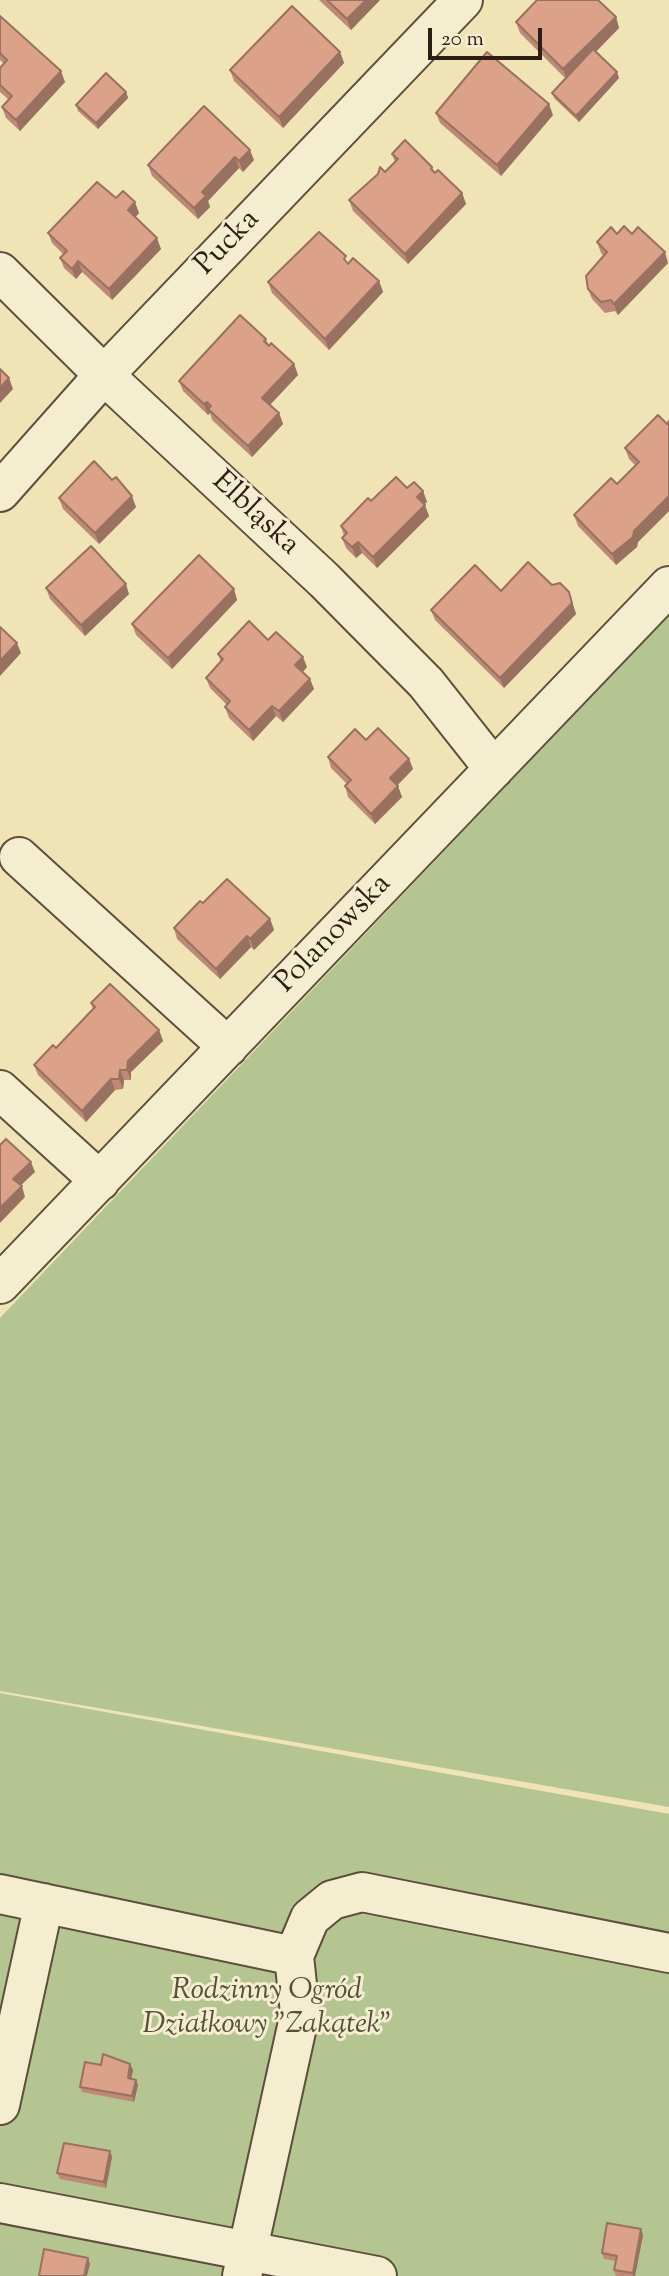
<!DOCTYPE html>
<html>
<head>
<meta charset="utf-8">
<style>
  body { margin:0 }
  #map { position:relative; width:669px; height:2276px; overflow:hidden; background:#f0e3b6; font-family:"Sorts Mill Goudy",serif }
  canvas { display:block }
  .scale { position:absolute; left:428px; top:28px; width:114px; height:32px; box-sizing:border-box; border:4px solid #2c1e14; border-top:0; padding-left:9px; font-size:21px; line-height:24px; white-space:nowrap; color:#2c1e14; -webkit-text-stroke:5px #f5edd0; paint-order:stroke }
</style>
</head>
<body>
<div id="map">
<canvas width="669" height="2276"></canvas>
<div class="scale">20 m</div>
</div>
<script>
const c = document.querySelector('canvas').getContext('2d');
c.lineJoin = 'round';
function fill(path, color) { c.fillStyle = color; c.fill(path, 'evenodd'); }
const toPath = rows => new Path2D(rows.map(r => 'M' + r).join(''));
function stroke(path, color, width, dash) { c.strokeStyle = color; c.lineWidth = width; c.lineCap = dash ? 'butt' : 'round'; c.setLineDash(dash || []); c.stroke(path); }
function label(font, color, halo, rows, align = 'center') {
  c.font = font + ' "Sorts Mill Goudy",serif'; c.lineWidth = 6; c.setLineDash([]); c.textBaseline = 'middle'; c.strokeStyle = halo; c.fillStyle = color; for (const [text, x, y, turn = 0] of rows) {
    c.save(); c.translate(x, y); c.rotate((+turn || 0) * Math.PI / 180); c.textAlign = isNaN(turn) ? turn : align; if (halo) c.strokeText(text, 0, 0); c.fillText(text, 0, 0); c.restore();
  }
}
const green = toPath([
  [669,615,669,1807,0,1691,0,1318],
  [0,1693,669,1814,669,2276,0,2276]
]);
const minor = toPath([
  [0,272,104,375,324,580,426,683,494,769],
  [0,492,104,375,463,0],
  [19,857,228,1047],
  [0,1090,100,1181],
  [0,1284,669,586],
  [0,1894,294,1956,310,1918,332,1900,362,1892,669,1953],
  [0,2105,44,1903],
  [0,2203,377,2276],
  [242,2276,300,2013,294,1956]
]);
const wall = toPath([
  [319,0,380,0,351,30],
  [0,16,65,82,20,131,6,118,2,107,9,100,0,92,0,68,4,64,0,60],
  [616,17,619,28,596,52,619,78,579,122,554,98,552,93,565,78,520,33,516,22],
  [340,52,344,63,283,128,234,81,230,70],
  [126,92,128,98,98,129,78,111,76,105],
  [204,106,254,160,243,172,239,168,208,201,210,207,198,219,152,176,148,165],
  [436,113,553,115,501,176,440,123],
  [392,154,432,167,435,173,462,193,466,204,408,264,353,211,349,200,385,172,395,162],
  [116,198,139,213,135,217,161,249,112,300,82,272,76,279,64,268,60,258,63,254,52,243,48,233],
  [617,234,668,263,618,315,615,311,605,313,592,299,588,289,604,256,601,253,597,242],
  [349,263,379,281,383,292,329,350,272,293,268,282],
  [266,339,269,346,294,364,298,375,270,405,279,413,283,424,252,457,212,420,210,413,208,415,183,391,179,381],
  [669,421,669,511,638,542,637,547,616,565,578,526,574,515,617,484,635,465,629,459,625,448,667,424],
  [112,480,136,507,99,544,63,509,59,498],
  [407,488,423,491,427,502,424,504,429,516,377,568,362,553,356,558,346,548,342,538,344,536,341,526],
  [552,585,569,592,576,614,504,688,435,620,431,610,501,591],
  [46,588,129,594,85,636,50,599],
  [234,589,237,600,172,669,136,635,132,624],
  [268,640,307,667,303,672,310,679,314,689,283,722,276,716,253,741,229,718,225,707,227,705,210,688,206,678,221,662,218,654],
  [366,740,409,759,413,769,397,785,402,797,375,824,348,797,345,786,347,784,331,768,328,757],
  [203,903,270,919,274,930,254,950,251,947,220,979,177,939,174,928],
  [91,1003,159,1030,163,1041,131,1072,131,1080,124,1080,123,1089,115,1090,86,1122,38,1075,34,1065,56,1048,93,1009],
  [130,2064,133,2070,131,2079,136,2080,138,2085,134,2102,82,2092,80,2087,101,2065],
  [110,2151,112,2157,106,2188,60,2179,57,2173],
  [641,2229,643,2235,635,2276,616,2276,614,2270,616,2261,604,2259,602,2253]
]);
const shadedWall = toPath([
  [366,0,380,0,351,30,347,19],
  [616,17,619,28,567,80,563,69],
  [340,52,344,63,283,128,279,117],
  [61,71,65,82,20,131,16,120],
  [617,72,619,78,579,122,576,116],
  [126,92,128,98,98,129,96,123],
  [549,104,553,115,501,176,497,165],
  [250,150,254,160,243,172,239,161],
  [235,157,239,168,208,201,210,207,198,219,194,208,202,192],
  [462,193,466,204,408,264,405,254],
  [135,202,139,213,132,221,128,210],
  [157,238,161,249,112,300,109,289],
  [665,252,668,263,618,315,614,304],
  [78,261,82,272,76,279,72,269],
  [379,281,383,292,329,350,325,339],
  [294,364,298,375,266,409,262,398],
  [9,378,13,389,0,403,0,388],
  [207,402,210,411,208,409,210,413,208,415,204,404],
  [279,413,283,424,252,457,248,446],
  [423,491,427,502,420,508,417,497],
  [132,496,136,507,99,544,95,533],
  [669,496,669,511,638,542,637,547,616,565,612,554],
  [425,505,429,516,377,568,373,557],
  [358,542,362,553,356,558,352,547],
  [126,584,129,594,85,636,81,625],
  [234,589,237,600,172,669,168,658],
  [569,592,576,614,504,688,500,678],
  [17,643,21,653,0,676,0,661],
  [303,657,307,667,299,676,295,665],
  [310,679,314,689,283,722,279,711],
  [272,706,276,716,253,741,249,730],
  [409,759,413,769,394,789,390,778],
  [398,786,402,797,375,824,371,814],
  [270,919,274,930,254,950,250,939],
  [247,936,251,947,220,979,216,969],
  [159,1030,163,1041,131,1072,131,1080,127,1070,128,1061],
  [120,1070,124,1080,123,1089,119,1079],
  [111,1079,115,1090,86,1122,82,1111],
  [31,1162,35,1172,17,1189,13,1179],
  [22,1186,25,1197,0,1223,0,1208],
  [130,2064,133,2070,130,2084,128,2078],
  [136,2080,138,2085,134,2102,132,2096],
  [110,2151,112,2157,106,2188,104,2182],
  [641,2229,643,2235,635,2276,633,2276,633,2273],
  [88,2258,90,2264,87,2276,84,2276]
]);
const building = toPath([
  [327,0,366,0,347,19,327,0],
  [537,0,598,0,616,17,563,69,516,22,537,0],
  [292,6,340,52,279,117,230,70,292,6],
  [0,16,61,71,16,120,2,107,12,96,0,85,0,68,7,60,0,53,0,16],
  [593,49,617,72,576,116,552,93,593,49],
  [487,52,549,104,497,165,436,113,487,52],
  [106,73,126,92,96,123,76,105,106,73],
  [204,106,250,150,239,161,235,157,202,192,206,196,194,208,148,165,204,106],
  [405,140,432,167,431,169,435,173,438,170,462,193,405,254,349,200,378,174,380,167,385,172,398,159,392,154,405,140],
  [97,182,116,198,123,191,135,202,128,210,157,238,109,289,78,261,72,269,60,258,67,251,48,233,97,182],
  [624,226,632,234,638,227,665,252,614,304,611,300,601,302,588,289,586,276,607,252,597,242,611,227,617,234,624,226],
  [319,232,346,256,344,259,348,264,353,258,379,281,325,339,268,282,319,232],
  [240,315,266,339,264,341,269,346,271,343,294,364,262,398,279,413,248,446,208,409,211,406,207,402,204,404,179,381,240,315],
  [0,369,9,378,0,388,0,369],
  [658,415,667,424,669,421,669,496,634,531,633,537,612,554,574,515,611,478,617,484,639,462,625,448,658,415],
  [94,461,112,480,116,477,132,496,95,533,59,498,94,461],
  [396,477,407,488,414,482,423,491,417,497,425,505,373,557,358,542,352,547,342,538,347,533,341,526,368,498,371,501,396,477],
  [91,546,126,584,81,625,46,588,91,546],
  [199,555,234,589,168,658,132,624,199,555],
  [528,562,552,585,560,583,569,592,572,603,500,678,431,610,475,565,501,591,528,562],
  [249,621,268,640,276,632,303,657,295,665,310,679,279,711,272,706,249,730,225,707,230,701,206,678,223,659,218,654,249,621],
  [0,627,17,643,0,661,0,627],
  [378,728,409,759,390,778,398,786,371,814,345,786,351,780,328,757,355,729,366,740,378,728],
  [227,879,270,919,250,939,247,936,216,969,174,928,200,901,203,903,227,879],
  [110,984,159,1030,128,1061,127,1070,120,1070,119,1079,111,1079,82,1111,34,1065,53,1045,56,1048,95,1007,91,1003,110,984],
  [6,1139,31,1162,13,1179,22,1186,0,1208,0,1145,6,1139],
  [103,2054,130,2064,128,2078,136,2080,132,2096,80,2087,85,2062,101,2065,103,2054],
  [64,2143,110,2151,104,2182,57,2173,64,2143],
  [607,2223,641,2229,633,2273,614,2270,617,2256,602,2253,607,2223],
  [44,2249,88,2258,84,2276,39,2276,44,2249]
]);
const streetNames = [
  ["Pucka",229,244,-46],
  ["Elbląska",254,515,43],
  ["Polanowska",335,935,-46]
];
const parkNames = [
  ["Rodzinny Ogród",267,1993],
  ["Działkowy \"Zakątek\"",267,2027]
];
fill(green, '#b5c592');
stroke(minor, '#5d4f3c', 42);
stroke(minor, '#f5edd0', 38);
fill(wall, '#bc8a76');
fill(shadedWall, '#997160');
fill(building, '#dba189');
stroke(building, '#997160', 2);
label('30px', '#2c1e14', '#f5edd0', streetNames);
label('italic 30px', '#55503a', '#f5edd0', parkNames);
</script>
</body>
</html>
